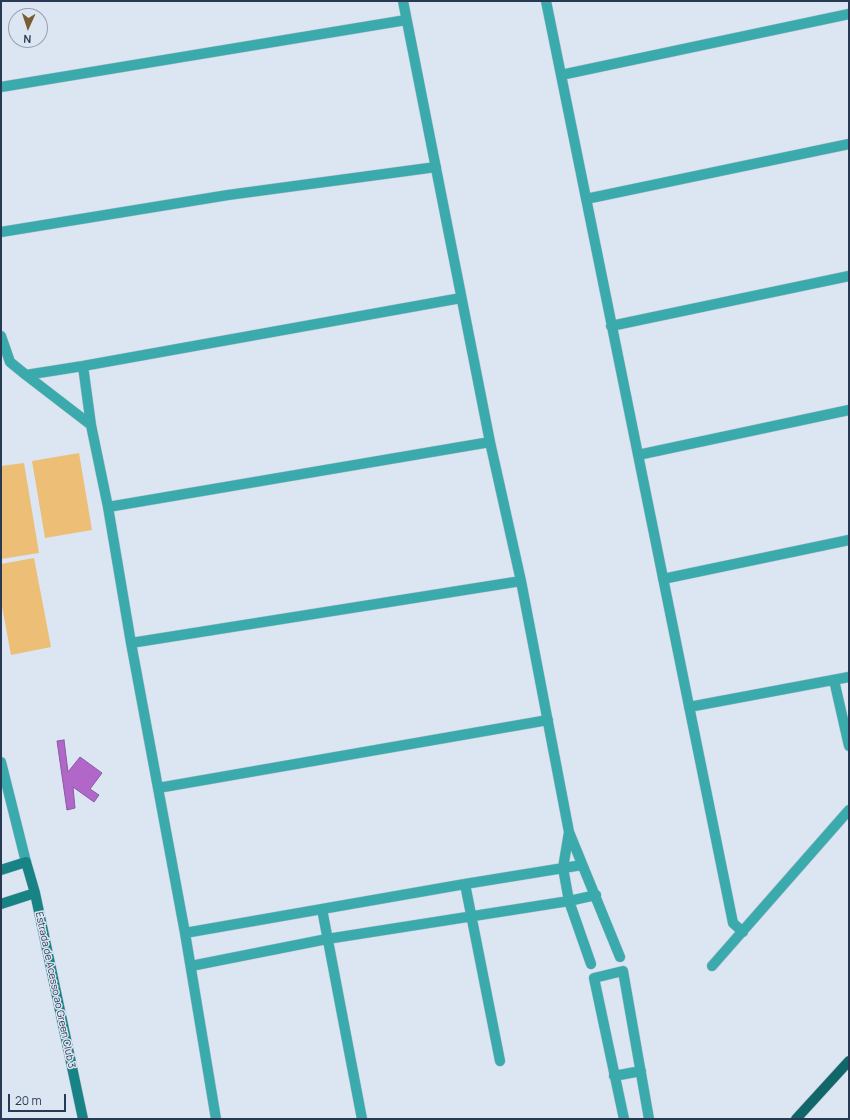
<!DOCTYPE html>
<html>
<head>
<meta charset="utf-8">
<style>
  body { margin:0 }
  #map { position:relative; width:850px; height:1120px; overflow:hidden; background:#dce5f2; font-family:Manrope,sans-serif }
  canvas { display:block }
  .frame { position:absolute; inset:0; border:2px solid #283a53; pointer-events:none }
  .north { position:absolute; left:8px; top:8px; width:40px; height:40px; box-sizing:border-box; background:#dce5f2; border:1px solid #94a1b2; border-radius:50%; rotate:183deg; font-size:11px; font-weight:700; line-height:16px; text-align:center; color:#283a53 }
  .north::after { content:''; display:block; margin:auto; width:14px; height:18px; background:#7a5d30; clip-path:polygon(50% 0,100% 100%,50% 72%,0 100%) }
  .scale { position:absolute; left:8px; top:1094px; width:58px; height:18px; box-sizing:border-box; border:2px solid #283a53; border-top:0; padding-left:5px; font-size:12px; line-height:14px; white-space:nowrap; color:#283a53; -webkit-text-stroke:3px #dce5f2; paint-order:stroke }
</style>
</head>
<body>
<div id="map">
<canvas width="850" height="1120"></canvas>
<div class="frame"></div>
<div class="north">N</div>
<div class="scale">20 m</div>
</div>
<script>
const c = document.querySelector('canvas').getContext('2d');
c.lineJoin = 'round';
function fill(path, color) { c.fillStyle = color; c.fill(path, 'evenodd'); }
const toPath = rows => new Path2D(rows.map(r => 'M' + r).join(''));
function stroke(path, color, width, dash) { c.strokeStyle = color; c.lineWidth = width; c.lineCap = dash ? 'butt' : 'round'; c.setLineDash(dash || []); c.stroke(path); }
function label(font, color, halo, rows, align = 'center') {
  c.font = font + ' Manrope,sans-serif'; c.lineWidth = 3; c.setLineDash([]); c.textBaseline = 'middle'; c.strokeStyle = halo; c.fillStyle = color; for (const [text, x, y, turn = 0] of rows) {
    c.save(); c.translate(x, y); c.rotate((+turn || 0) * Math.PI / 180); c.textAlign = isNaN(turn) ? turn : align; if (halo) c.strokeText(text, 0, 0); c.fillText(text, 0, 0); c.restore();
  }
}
const green = toPath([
  [79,453,92,530,45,538,32,461],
  [24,463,39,553,1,559,1,466],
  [34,558,51,647,11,655,1,601,1,564]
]);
const water = toPath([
  [64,740,68,772,80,757,102,773,90,789,99,795,94,802,73,787,75,808,67,810,57,741,64,740]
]);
const street = toPath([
  [403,1,490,442,521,581,569,832,620,957],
  [546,1,733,923,743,932],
  [561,75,849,14],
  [1,87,406,20],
  [586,199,849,144],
  [1,232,228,195,436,167],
  [611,326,849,276],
  [1,336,10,362,26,375,83,366,91,425,108,507,131,643,185,933,216,1119],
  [83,366,461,298],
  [26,375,91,425],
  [638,455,849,410],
  [108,507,490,442],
  [663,579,849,540],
  [131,643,521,581],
  [834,680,849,746],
  [689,707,849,677],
  [1,762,26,862],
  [158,788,548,720],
  [569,832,563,868,569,901,591,964],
  [465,884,500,1061],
  [322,909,362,1119],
  [185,933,465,884,582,865],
  [191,966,327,939,569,901,596,895],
  [712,966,849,810],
  [614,1076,641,1071],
  [624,1119,594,978,623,971,649,1119]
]);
const secondary = toPath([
  [1,870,26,862,35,893,83,1119],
  [1,904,35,893]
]);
const primary = toPath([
  [796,1119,849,1061]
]);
const streetNames = [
  ["Estrada de Acesso ao Green Club 3",55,990,78]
];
fill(green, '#ecbe76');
fill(water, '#b167c8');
stroke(water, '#885aa5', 1);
stroke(street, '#b8c3d2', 11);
stroke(secondary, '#b8c3d2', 11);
stroke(primary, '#b8c3d2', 11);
stroke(street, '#3baaad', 10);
stroke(secondary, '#188385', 10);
stroke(primary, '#116668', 10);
label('10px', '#283a53', '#dce5f2', streetNames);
</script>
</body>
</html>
